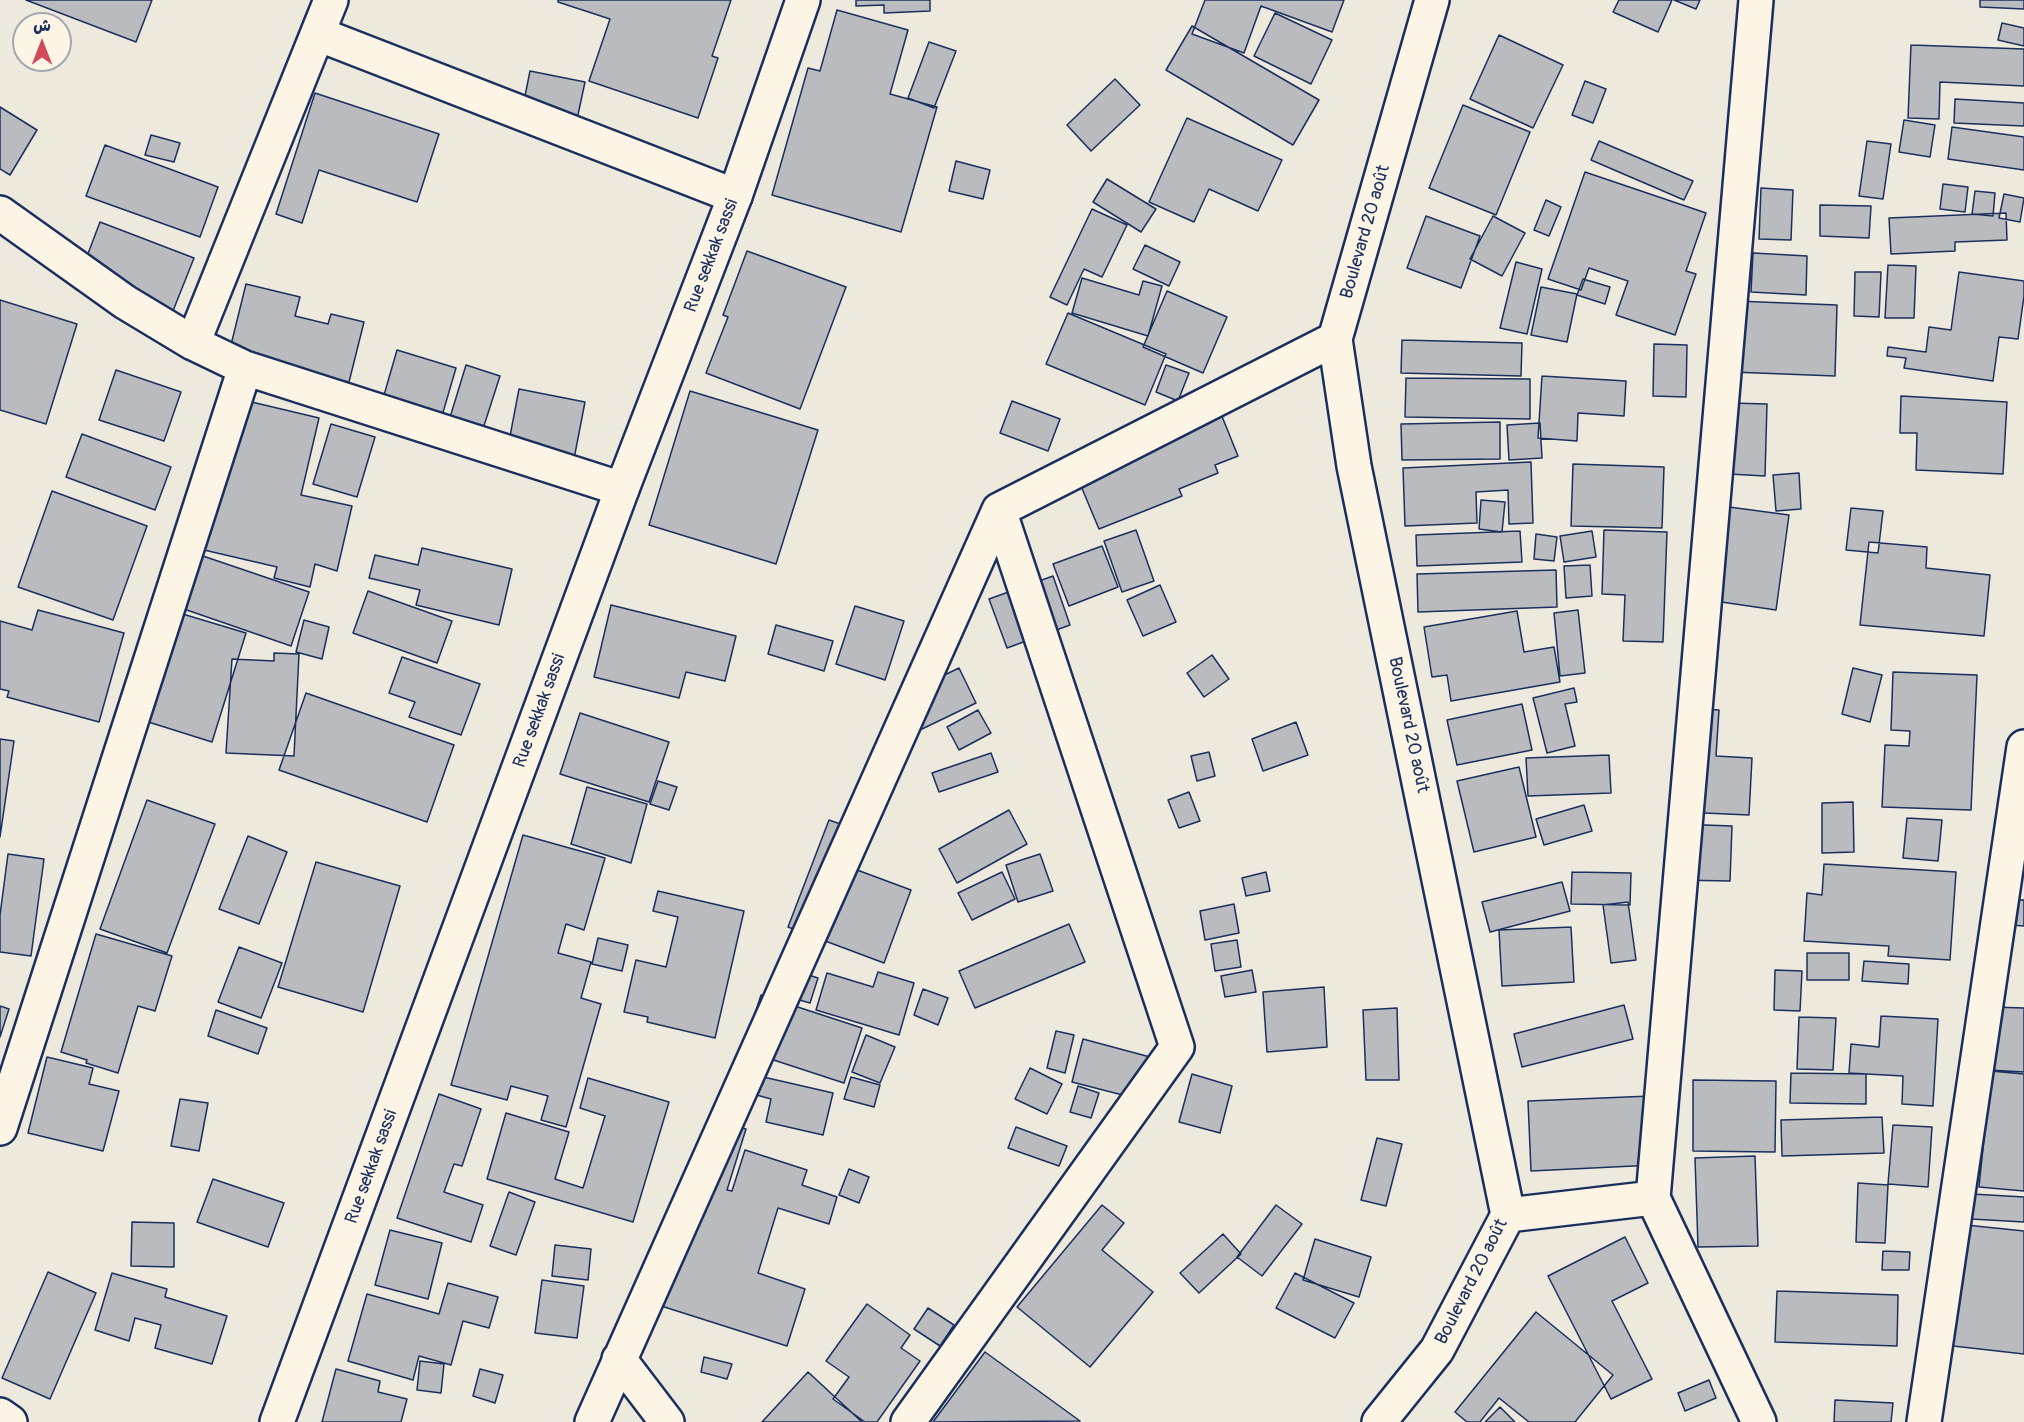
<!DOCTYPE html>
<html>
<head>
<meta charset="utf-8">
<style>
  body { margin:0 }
  #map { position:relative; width:2024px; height:1422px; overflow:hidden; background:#eee9dd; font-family:Pangolin,"Playpen Sans Arabic",sans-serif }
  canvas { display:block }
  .north { position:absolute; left:12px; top:12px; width:60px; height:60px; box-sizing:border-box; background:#fcf5e5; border:2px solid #a2a6af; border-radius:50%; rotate:0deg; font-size:16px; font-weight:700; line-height:24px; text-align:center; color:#1b2f5e }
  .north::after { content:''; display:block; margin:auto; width:21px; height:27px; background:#d1495b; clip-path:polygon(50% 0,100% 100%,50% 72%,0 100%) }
</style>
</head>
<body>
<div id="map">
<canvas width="2024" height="1422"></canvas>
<div class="north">ش</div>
</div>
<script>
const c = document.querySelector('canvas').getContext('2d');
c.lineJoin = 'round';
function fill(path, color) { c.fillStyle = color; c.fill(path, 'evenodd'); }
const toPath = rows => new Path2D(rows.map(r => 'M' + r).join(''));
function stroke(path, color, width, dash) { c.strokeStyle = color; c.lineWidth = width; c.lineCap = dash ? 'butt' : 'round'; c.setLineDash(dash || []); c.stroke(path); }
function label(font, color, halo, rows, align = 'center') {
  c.font = font + ' Pangolin,sans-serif'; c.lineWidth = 4.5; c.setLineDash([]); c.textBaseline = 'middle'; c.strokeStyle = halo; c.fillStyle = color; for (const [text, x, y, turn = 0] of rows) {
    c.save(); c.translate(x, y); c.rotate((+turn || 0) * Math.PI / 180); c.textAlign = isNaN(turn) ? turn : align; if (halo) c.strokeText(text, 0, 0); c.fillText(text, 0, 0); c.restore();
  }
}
const building = toPath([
  [26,0,152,0,136,42,26,0],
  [558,0,731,0,712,56,718,58,698,118,589,81,610,19,558,2,558,0],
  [856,0,930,0,930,11,884,13,884,5,856,6,856,0],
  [1205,0,1344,0,1332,32,1261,6,1244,53,1192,34,1205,0],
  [1619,0,1672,0,1658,32,1613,12,1619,0],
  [1674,0,1700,0,1696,9,1674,0],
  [1980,0,2024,0,2024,9,1980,7,1980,0],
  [837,10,908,30,890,94,937,107,901,232,772,195,808,68,820,71,837,10],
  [1275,13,1332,40,1311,84,1254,56,1275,13],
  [2002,23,2024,28,2024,46,1998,40,2002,23],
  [1192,26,1319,100,1293,145,1166,70,1192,26],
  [1499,35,1563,65,1533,128,1470,99,1499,35],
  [929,42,956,51,934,108,908,98,929,42],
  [1911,45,2024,49,2024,86,1940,82,1939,119,1908,118,1911,45],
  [530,71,585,82,573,138,519,126,530,71],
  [1115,79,1140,105,1091,151,1067,125,1115,79],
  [1585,81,1606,89,1593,123,1572,115,1585,81],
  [315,93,439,134,417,202,319,170,302,223,276,214,315,93],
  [1955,99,2024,103,2024,126,1954,123,1955,99],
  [1463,105,1530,132,1496,215,1429,188,1463,105],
  [0,107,37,130,10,175,0,169,0,107],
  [1187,118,1282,160,1258,211,1209,189,1194,222,1149,202,1187,118],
  [1904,120,1935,125,1930,157,1899,152,1904,120],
  [1952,127,2024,137,2024,170,1948,159,1952,127],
  [151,135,180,143,174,162,145,155,151,135],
  [1599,141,1693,181,1684,200,1591,160,1599,141],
  [1867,141,1891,144,1883,199,1859,196,1867,141],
  [105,145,218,187,200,237,86,196,105,145],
  [956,161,990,170,983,199,949,191,956,161],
  [1585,172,1706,213,1686,271,1696,274,1675,335,1616,315,1628,281,1589,268,1581,290,1548,279,1585,172],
  [1107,179,1156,209,1141,232,1093,202,1107,179],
  [1943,184,1968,187,1965,212,1940,209,1943,184],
  [1761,188,1793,190,1791,240,1759,239,1761,188],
  [1975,191,1995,193,1993,216,1972,214,1975,191],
  [2004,194,2024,198,2020,222,1999,218,2004,194],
  [1546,200,1561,207,1549,236,1534,230,1546,200],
  [1820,205,1871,206,1869,238,1820,236,1820,205],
  [1092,209,1127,225,1102,277,1084,269,1067,305,1050,297,1092,209],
  [2006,213,2007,240,1955,242,1955,251,1891,254,1889,218,2006,213],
  [1426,216,1480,236,1461,288,1407,268,1426,216],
  [1493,216,1525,233,1502,276,1470,259,1493,216],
  [100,222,194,258,171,316,78,280,100,222],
  [1145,245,1180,262,1169,286,1133,269,1145,245],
  [747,251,846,287,800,409,706,373,728,317,723,315,747,251],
  [1753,253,1807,256,1806,295,1751,292,1753,253],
  [1516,262,1542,269,1527,334,1500,328,1516,262],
  [1888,265,1916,266,1914,318,1885,318,1888,265],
  [1855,272,1881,272,1879,317,1854,316,1855,272],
  [1959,272,2024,281,2024,296,2018,339,1999,337,1993,381,1904,368,1906,358,1887,356,1888,347,1926,352,1929,327,1951,330,1959,272],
  [1082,278,1139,295,1143,281,1162,286,1148,336,1072,313,1082,278],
  [1583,279,1610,287,1605,304,1577,295,1583,279],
  [246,284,300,297,295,316,328,324,331,314,364,322,349,382,229,353,246,284],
  [1541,287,1577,294,1567,342,1531,335,1541,287],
  [1167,291,1227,317,1203,373,1143,347,1167,291],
  [0,300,77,324,46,424,0,410,0,300],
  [1735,301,1837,305,1835,376,1732,372,1735,301],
  [1068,313,1166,354,1145,405,1046,364,1068,313],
  [1402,340,1522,343,1521,376,1401,373,1402,340],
  [1654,344,1687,345,1686,397,1653,396,1654,344],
  [397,350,456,368,439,426,380,409,397,350],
  [466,365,500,376,481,435,448,424,466,365],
  [1166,365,1189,373,1178,401,1156,392,1166,365],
  [116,370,181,392,164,441,99,420,116,370],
  [1542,376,1626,381,1624,416,1578,413,1577,441,1538,438,1542,376],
  [1406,378,1530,379,1530,419,1405,417,1406,378],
  [519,389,585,402,573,464,507,452,519,389],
  [690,391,818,430,776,564,649,525,690,391],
  [1901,396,2007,402,2003,474,1916,470,1917,433,1900,433,1901,396],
  [239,399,319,418,301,495,352,506,337,571,315,564,310,587,274,578,277,567,204,550,239,399],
  [1012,401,1060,419,1048,451,1000,433,1012,401],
  [1731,403,1767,404,1765,476,1729,474,1731,403],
  [1219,409,1238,456,1215,465,1218,473,1179,489,1182,496,1099,529,1073,467,1219,409],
  [1500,422,1500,459,1402,460,1401,424,1500,422],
  [1540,423,1542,458,1509,460,1507,425,1540,423],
  [331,424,375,437,357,497,313,484,331,424],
  [82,434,171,467,155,510,66,477,82,434],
  [1531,462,1533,523,1509,524,1508,490,1476,492,1477,523,1405,526,1403,468,1531,462],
  [1573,464,1664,467,1662,528,1571,526,1573,464],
  [1799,473,1801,509,1776,511,1773,475,1799,473],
  [52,491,147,526,113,620,18,587,52,491],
  [1481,500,1505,502,1502,532,1479,529,1481,500],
  [1714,505,1789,515,1776,610,1701,599,1714,505],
  [1851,508,1883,511,1878,553,1846,550,1851,508],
  [1136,530,1154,581,1122,592,1104,541,1136,530],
  [1604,530,1667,532,1663,642,1623,641,1625,595,1602,594,1604,530],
  [1520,531,1522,562,1417,566,1416,535,1520,531],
  [1592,531,1596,557,1564,562,1560,536,1592,531],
  [1536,534,1557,537,1554,561,1534,559,1536,534],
  [1869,542,1927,547,1926,568,1990,575,1984,636,1860,625,1869,542],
  [1102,546,1118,587,1069,606,1053,564,1102,546],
  [422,548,512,569,499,625,416,605,420,590,369,578,375,555,418,565,422,548],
  [200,555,309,592,291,646,181,608,200,555],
  [1590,565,1592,596,1566,598,1564,566,1590,565],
  [1556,570,1557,607,1418,612,1417,574,1556,570],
  [1053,576,1070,625,1007,648,989,599,1053,576],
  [1160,585,1176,622,1143,636,1127,600,1160,585],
  [368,591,452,621,437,663,353,633,368,591],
  [611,605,736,636,725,681,686,672,679,698,594,677,611,605],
  [855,606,904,621,885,680,836,664,855,606],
  [38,610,124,633,99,722,7,697,9,691,0,689,0,621,32,630,38,610],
  [1578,610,1585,673,1560,676,1554,613,1578,610],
  [1517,611,1524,652,1554,647,1560,682,1451,701,1447,675,1432,677,1424,627,1517,611],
  [176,612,246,633,212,742,142,720,176,612],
  [304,620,329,627,322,659,296,652,304,620],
  [776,625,833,641,824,671,768,654,776,625],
  [274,653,299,654,294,756,226,753,232,659,274,661,274,653],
  [1212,655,1229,679,1204,697,1187,673,1212,655],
  [402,657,480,684,461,735,409,717,415,702,389,693,402,657],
  [959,668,976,703,922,729,905,694,959,668],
  [1853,668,1882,675,1870,722,1842,714,1853,668],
  [1893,672,1977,675,1971,810,1882,807,1885,745,1909,746,1910,731,1891,730,1893,672],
  [1574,688,1577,702,1565,704,1575,746,1547,753,1533,698,1574,688],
  [306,693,454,745,427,822,279,770,306,693],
  [1522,704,1532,750,1457,765,1447,720,1522,704],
  [1687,708,1719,710,1716,756,1752,758,1749,815,1682,812,1687,708],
  [978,710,991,733,959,750,947,727,978,710],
  [580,713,669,742,649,802,560,774,580,713],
  [1296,722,1308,755,1263,771,1252,739,1296,722],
  [0,739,14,741,0,837,0,739],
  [1209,752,1215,776,1197,781,1191,756,1209,752],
  [991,753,998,772,939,792,932,773,991,753],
  [1609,755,1611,793,1528,796,1526,758,1609,755],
  [1519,767,1536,837,1474,852,1457,781,1519,767],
  [658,781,677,787,669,810,650,804,658,781],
  [587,787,647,804,631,863,571,844,587,787],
  [1189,792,1200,821,1179,828,1168,800,1189,792],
  [147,800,215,824,167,953,100,929,147,800],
  [1853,802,1854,852,1822,853,1822,803,1853,802],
  [1584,805,1592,831,1544,845,1536,819,1584,805],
  [1009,810,1027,844,957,883,939,849,1009,810],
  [1907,818,1942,820,1938,861,1903,858,1907,818],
  [829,820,846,826,833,861,911,890,884,963,788,927,829,820],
  [1678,824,1732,826,1730,881,1677,880,1678,824],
  [523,835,605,858,584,930,566,924,558,953,591,962,581,998,601,1004,566,1127,541,1120,548,1096,511,1086,507,1100,451,1085,523,835],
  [248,836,287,852,259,924,219,909,248,836],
  [8,854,44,859,31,956,0,952,0,915,8,854],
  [1040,854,1053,891,1018,902,1006,865,1040,854],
  [316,862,400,886,363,1012,278,987,316,862],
  [1824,864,1956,872,1950,960,1888,956,1889,946,1804,941,1807,893,1822,895,1824,864],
  [1002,872,1015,899,972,920,958,893,1002,872],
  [1266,872,1270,891,1246,896,1242,878,1266,872],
  [1572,872,1631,873,1630,905,1571,904,1572,872],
  [1562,882,1570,911,1490,932,1482,902,1562,882],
  [658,891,744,911,715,1038,647,1022,648,1017,624,1012,636,960,666,967,678,917,653,911,658,891],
  [2013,900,2024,900,2024,926,2011,925,2013,900],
  [1628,902,1636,960,1611,963,1603,905,1628,902],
  [1234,904,1239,933,1205,940,1200,911,1234,904],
  [1069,924,1085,962,975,1008,959,971,1069,924],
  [1571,927,1574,982,1502,986,1499,930,1571,927],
  [96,934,172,956,155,1011,138,1006,118,1073,86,1063,87,1060,61,1052,96,934],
  [598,938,628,945,622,971,592,964,598,938],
  [1237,940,1241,967,1215,971,1211,944,1237,940],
  [239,947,282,963,261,1018,218,1002,239,947],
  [1807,953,1849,953,1849,980,1807,980,1807,953],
  [1864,961,1909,964,1908,984,1862,981,1864,961],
  [784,967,818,978,810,1003,775,993,784,967],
  [1252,970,1256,992,1225,997,1221,976,1252,970],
  [1775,970,1802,971,1800,1011,1774,1010,1775,970],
  [878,972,914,983,899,1035,816,1010,827,973,873,987,878,972],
  [1324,987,1327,1047,1267,1052,1263,992,1324,987],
  [923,989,948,998,938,1025,914,1015,923,989],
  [761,995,862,1028,844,1083,743,1050,761,995],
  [1624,1005,1633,1039,1522,1067,1514,1034,1624,1005],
  [0,1006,9,1009,0,1037,0,1006],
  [1992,1007,2024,1008,2024,1072,1989,1070,1992,1007],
  [1397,1008,1399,1080,1366,1080,1363,1010,1397,1008],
  [216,1010,267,1028,258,1054,208,1036,216,1010],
  [1881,1016,1938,1019,1933,1106,1902,1104,1903,1076,1849,1073,1851,1044,1879,1047,1881,1016],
  [1799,1017,1836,1018,1833,1070,1797,1069,1799,1017],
  [1056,1031,1074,1035,1065,1073,1047,1068,1056,1031],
  [866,1035,895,1047,880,1083,852,1072,866,1035],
  [1083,1039,1150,1057,1138,1099,1072,1082,1083,1039],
  [47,1057,93,1068,89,1084,119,1091,103,1151,28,1133,47,1057],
  [1030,1068,1062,1084,1047,1114,1015,1099,1030,1068],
  [1991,1071,2024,1074,2024,1191,1979,1187,1991,1071],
  [746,1073,833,1093,823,1135,766,1122,771,1099,742,1091,746,1073],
  [1791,1073,1866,1074,1866,1104,1790,1103,1791,1073],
  [1192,1074,1232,1086,1220,1133,1179,1122,1192,1074],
  [851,1077,880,1085,874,1107,844,1099,851,1077],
  [588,1078,669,1102,633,1222,487,1179,506,1113,569,1132,555,1179,583,1188,605,1116,580,1108,588,1078],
  [1693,1080,1776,1081,1775,1152,1693,1151,1693,1080],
  [1078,1086,1099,1093,1091,1118,1070,1112,1078,1086],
  [439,1094,481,1109,462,1166,454,1164,444,1192,483,1205,471,1242,397,1218,439,1094],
  [1651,1096,1654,1165,1531,1171,1528,1101,1651,1096],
  [180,1099,208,1103,199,1151,171,1146,180,1099],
  [1882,1117,1884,1153,1782,1156,1781,1120,1882,1117],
  [714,1119,746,1129,727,1190,732,1191,745,1150,807,1170,802,1185,837,1197,829,1224,778,1208,758,1273,805,1289,787,1346,655,1304,714,1119],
  [1893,1125,1932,1127,1928,1187,1888,1184,1893,1125],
  [1016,1127,1067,1146,1059,1166,1008,1148,1016,1127],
  [1377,1138,1402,1144,1386,1206,1361,1200,1377,1138],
  [1755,1156,1758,1246,1698,1247,1695,1158,1755,1156],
  [849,1169,869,1177,859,1203,839,1195,849,1169],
  [213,1179,284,1203,268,1247,197,1222,213,1179],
  [1858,1183,1888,1185,1885,1243,1856,1242,1858,1183],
  [509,1192,535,1202,516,1255,490,1246,509,1192],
  [1972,1194,2024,1197,2024,1222,1971,1219,1972,1194],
  [1102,1205,1124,1223,1102,1250,1153,1292,1090,1367,1017,1307,1102,1205],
  [1276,1205,1302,1224,1262,1276,1237,1257,1276,1205],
  [132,1222,174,1223,174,1267,131,1266,132,1222],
  [1966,1225,2024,1231,2024,1354,1953,1346,1966,1225],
  [390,1230,442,1243,428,1299,375,1285,390,1230],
  [1223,1234,1241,1254,1199,1293,1180,1273,1223,1234],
  [1625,1237,1648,1283,1612,1301,1652,1379,1611,1399,1548,1276,1625,1237],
  [1315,1239,1371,1257,1359,1297,1303,1280,1315,1239],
  [555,1245,591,1249,588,1280,552,1276,555,1245],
  [1883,1251,1910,1252,1909,1270,1882,1270,1883,1251],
  [48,1272,96,1293,50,1399,2,1378,48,1272],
  [112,1273,167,1289,165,1297,227,1316,212,1364,155,1348,161,1325,135,1318,129,1341,95,1330,112,1273],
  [1295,1273,1354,1303,1335,1338,1276,1308,1295,1273],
  [542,1280,584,1286,577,1338,535,1333,542,1280],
  [448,1283,498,1297,489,1328,463,1321,451,1365,419,1356,413,1380,348,1361,367,1294,439,1314,448,1283],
  [1777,1291,1898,1295,1897,1346,1775,1342,1777,1291],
  [867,1304,910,1335,901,1348,920,1361,877,1422,865,1422,833,1399,849,1377,826,1361,867,1304],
  [928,1308,954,1325,940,1346,914,1329,928,1308],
  [1536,1312,1613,1375,1575,1422,1529,1422,1499,1398,1480,1422,1467,1422,1455,1412,1536,1312],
  [985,1352,1080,1421,933,1422,985,1352],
  [704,1357,732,1364,727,1379,701,1372,704,1357],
  [420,1361,444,1364,441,1393,417,1390,420,1361],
  [336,1369,380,1381,378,1392,407,1399,401,1422,322,1422,336,1369],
  [480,1369,503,1375,495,1403,473,1396,480,1369],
  [808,1372,862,1422,762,1422,808,1372],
  [1709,1380,1716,1398,1685,1411,1678,1393,1709,1380],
  [1835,1400,1893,1403,1891,1422,1834,1422,1835,1400],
  [1500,1407,1515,1422,1485,1422,1500,1407]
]);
const minor = toPath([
  [1756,0,1653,1198,1759,1422],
  [318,34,735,196],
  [0,213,125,302,193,343,245,368,622,489],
  [193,343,331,0],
  [0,1128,245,368],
  [1508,1215,1653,1198],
  [619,1359,667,1422],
  [0,1415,10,1422],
  [592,1422,999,510,1335,339],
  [908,1422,1177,1047,999,510],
  [1379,1422,1437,1350,1508,1215,1354,466,1335,339,1432,0],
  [1924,1422,2024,747]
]);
const tertiary = toPath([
  [277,1422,622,489,735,196,803,0]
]);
const streetNames = [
  ["Boulevard 20 août",1366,232,-74],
  ["Rue sekkak sassi",712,256,-69],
  ["Rue sekkak sassi",540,711,-70],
  ["Boulevard 20 août",1408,725,78],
  ["Rue sekkak sassi",372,1167,-70],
  ["Boulevard 20 août",1472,1282,-63]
];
fill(building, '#babbbe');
stroke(building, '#1b2f5e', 1.5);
stroke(minor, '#1b2f5e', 38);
stroke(tertiary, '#1b2f5e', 38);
stroke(minor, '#fcf5e5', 33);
stroke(tertiary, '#fcf5e5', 33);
label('18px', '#1b2f5e', '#fcf5e5', streetNames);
</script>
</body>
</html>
